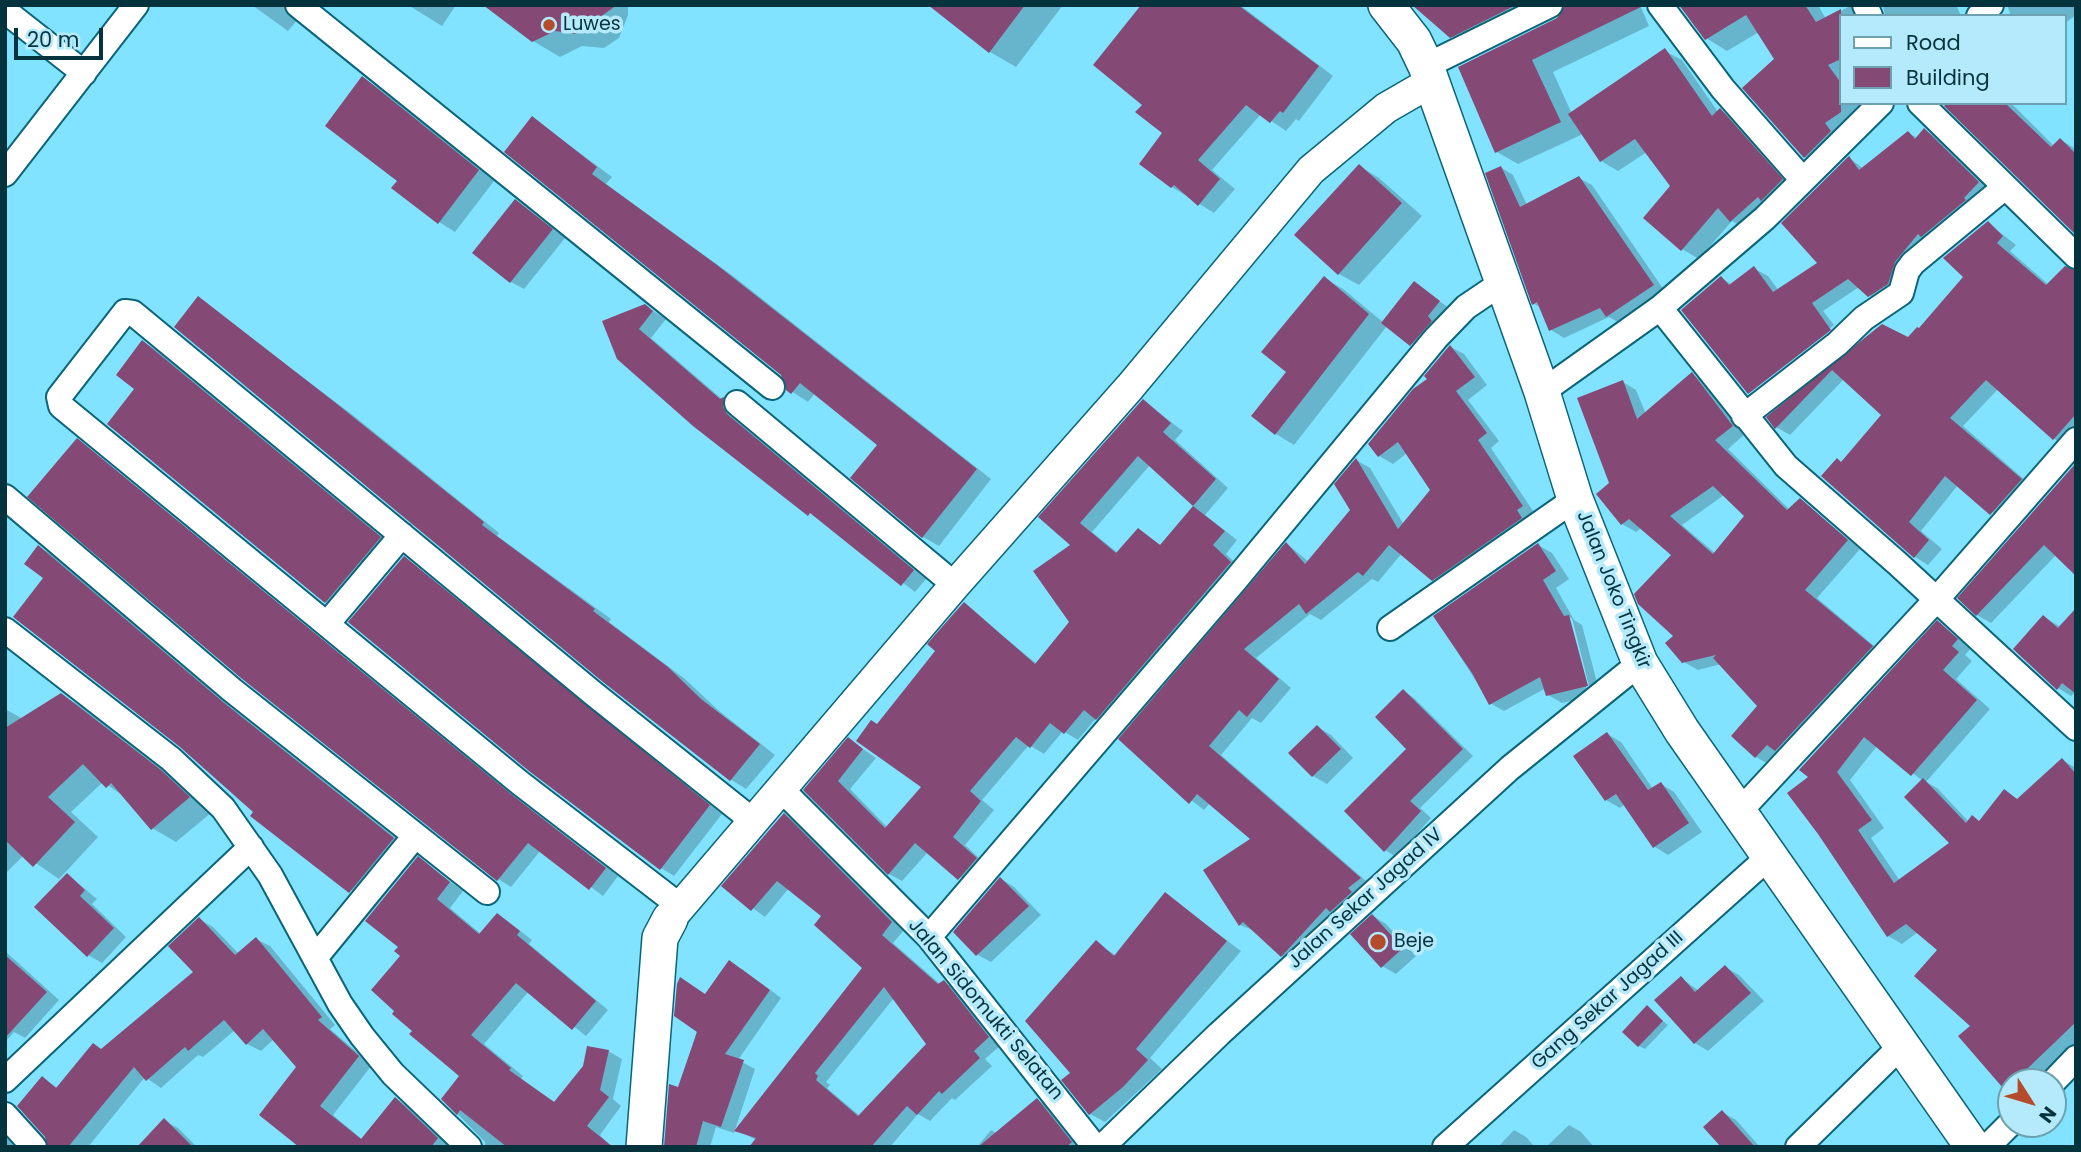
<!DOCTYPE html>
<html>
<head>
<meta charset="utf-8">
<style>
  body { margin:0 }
  #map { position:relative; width:2081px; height:1152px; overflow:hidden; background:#81e3ff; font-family:Poppins,sans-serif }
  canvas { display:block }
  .frame { position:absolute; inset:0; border:7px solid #05333d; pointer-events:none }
  .legend { position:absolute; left:1839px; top:14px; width:228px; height:91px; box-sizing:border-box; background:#b4eafb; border:2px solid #6ea1af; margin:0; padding:9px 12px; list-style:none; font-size:21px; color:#05333d }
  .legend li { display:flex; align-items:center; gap:14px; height:35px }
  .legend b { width:35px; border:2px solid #6ea1af }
  .north { position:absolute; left:1997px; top:1068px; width:70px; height:70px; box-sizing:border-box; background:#b4eafb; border:2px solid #6ea1af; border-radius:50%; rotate:127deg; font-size:19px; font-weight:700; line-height:28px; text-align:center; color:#05333d }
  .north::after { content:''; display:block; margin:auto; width:24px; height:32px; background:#b44b2a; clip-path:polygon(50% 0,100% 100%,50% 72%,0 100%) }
  .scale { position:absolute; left:14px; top:28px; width:89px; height:32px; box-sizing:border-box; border:4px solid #05333d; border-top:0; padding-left:9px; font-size:21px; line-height:24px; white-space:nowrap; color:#05333d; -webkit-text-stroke:5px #b4eafb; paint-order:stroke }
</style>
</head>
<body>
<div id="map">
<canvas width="2081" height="1152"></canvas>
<div class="frame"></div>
<ul class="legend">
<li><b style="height:9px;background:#fff"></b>Road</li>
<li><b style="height:19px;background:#854975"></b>Building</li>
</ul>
<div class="north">N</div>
<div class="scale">20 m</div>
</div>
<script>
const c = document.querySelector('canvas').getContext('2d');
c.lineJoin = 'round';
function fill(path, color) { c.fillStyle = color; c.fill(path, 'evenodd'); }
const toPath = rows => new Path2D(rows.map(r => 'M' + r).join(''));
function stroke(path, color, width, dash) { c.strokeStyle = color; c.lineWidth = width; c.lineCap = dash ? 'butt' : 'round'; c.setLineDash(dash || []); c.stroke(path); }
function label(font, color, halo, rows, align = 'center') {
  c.font = font + ' Poppins,sans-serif'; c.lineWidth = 7; c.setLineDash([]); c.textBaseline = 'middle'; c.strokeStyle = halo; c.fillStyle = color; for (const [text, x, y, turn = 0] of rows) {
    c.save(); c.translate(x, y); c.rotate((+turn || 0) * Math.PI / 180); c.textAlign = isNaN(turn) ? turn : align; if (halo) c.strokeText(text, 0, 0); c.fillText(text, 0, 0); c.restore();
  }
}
const shadow = toPath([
  [252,5,289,5,298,19,288,31],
  [408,5,456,5,442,26],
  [486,5,628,5,628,15,619,38,604,48,582,46,560,57,533,41],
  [931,5,1063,5,1016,67,990,52],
  [1217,5,1240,5,1333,76,1299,121,1296,119,1286,131,1261,114,1212,170,1235,189,1214,213,1172,187,1164,132],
  [1429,5,1561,5,1472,49,1451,36],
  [1640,5,1649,26,1553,72,1572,114,1665,51,1682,60,1718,112,1720,110,1737,120,1798,190,1748,230,1732,221,1699,259,1682,249,1673,186,1647,152,1618,171,1601,161,1583,134,1518,164,1497,152,1461,68],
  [1679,5,1818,5,1826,19,1850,6,1866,16,1841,16,1841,103,1878,103,1826,169,1805,157,1745,88,1776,59,1759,32,1727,51,1706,38],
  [1883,5,1956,5,1961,16,1885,16],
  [2007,5,2076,5,2076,15,2065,23,2065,16,2011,16],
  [362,78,379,88,494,181,455,232,439,222,399,180],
  [1949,103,2011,103,2054,146,2061,140,2074,148,2076,232],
  [533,118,612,177,606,184,733,276,991,479,939,546,923,537,853,478,879,444,815,393,808,402,788,389,783,374],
  [1925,130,1938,138,1991,190,1882,304,1859,287,1823,311,1834,325,1749,393,1721,278,1733,285,1755,269,1768,276,1779,291,1820,263,1849,158,1864,169,1908,133,1918,138],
  [1359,166,1379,178,1422,216,1359,285,1339,274],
  [1500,167,1513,175,1527,205,1579,178,1592,185,1666,293,1621,324,1609,317,1564,338,1551,330,1542,308,1534,304],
  [516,201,565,238,524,289,511,282],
  [1988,223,2016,245,2010,251,2049,285,2076,271,2076,442,2070,448,2056,440,1999,388,1963,426,2034,488,2005,522,1958,485,1921,531,1942,549,1928,565,1915,557,1843,463,1884,415,1844,379,1790,435,1776,427,1769,418,1882,326,1908,339,1920,330,1965,277],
  [1324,278,1343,289,1384,323,1415,284,1452,310,1425,352,1387,326,1294,445,1276,434,1288,372],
  [198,298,354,416,499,533,497,536,611,619,609,622,685,679,718,710,775,755,746,789,730,779],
  [645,306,666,319,651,338,722,399,736,406,736,417,741,424,926,579,915,592,673,407,618,358],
  [1836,328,1842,337,1762,400,1751,394],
  [143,342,158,351,395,547,341,611,326,602,109,424,136,388],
  [1451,347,1464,354,1487,385,1468,400,1499,441,1491,448,1535,514,1447,587,1402,553,1378,582,1372,579,1321,620,1310,614,1256,658,1291,688,1261,723,1252,718,1221,755,1373,887,1295,964,1282,956,1255,931,1240,925,1206,870,1253,839,1210,803,1204,810,1160,776,1287,544,1309,562,1352,510,1356,460,1370,468,1404,525,1433,491,1407,453,1393,464,1379,456],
  [1692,375,1706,382,1745,434,1728,449,1790,510,1801,500,1860,549,1817,598,1885,655,1770,765,1756,757,1760,706,1721,664,1698,670,1684,662,1673,555,1641,528,1636,532,1622,524,1599,494,1611,484,1623,382,1636,390,1646,414],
  [1724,495,1746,516,1716,554,1682,525],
  [1143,401,1183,431,1175,440,1228,488,1205,515,1237,540,1226,554,1243,570,1110,726,1096,718,1078,740,1063,731,1044,754,1029,745,982,800,994,810,965,845,989,867,972,886,928,852,902,881,889,874,805,790,849,739,876,758,850,789,888,828,923,786,878,726,938,651,964,604,1037,664,1072,622,1073,545,1041,517],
  [1150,465,1194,505,1162,546,1138,530,1118,553,1092,532],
  [77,441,524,804,618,876,603,896,541,850,511,887,498,879],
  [2076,466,2056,555,1991,623,1977,615,1960,598],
  [1538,545,1552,553,1569,579,1556,588,1574,620,1582,625,1600,694,1562,703,1548,695,1546,688,1504,711,1490,703,1435,617],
  [1568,618,1572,618,1591,694,1588,695],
  [38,547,51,554,236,711,406,846,363,899,255,812,45,578],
  [404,558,722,814,674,876,661,868],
  [2076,609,2076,692,2071,696,2058,688,2044,617,2059,626],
  [1938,623,1971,648,1965,655,1972,661,1956,679,1990,709,1926,782,1937,788,1969,822,1981,822,2004,791,2019,800,2062,760,2076,768,2076,1045,2041,1077,2045,1082,2011,1082,2011,1094,1961,1036,1972,1026,1939,950,1918,932,1902,944,1888,936,1810,777],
  [1877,746,1923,781,1952,843,1900,881,1871,838,1884,828,1850,780],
  [1403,691,1414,698,1473,756,1420,808,1431,818,1396,857,1385,850,1409,749],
  [61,695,86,709,186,786,212,812,176,842,152,828,125,797,103,782,71,812,98,837,59,879,24,855,5,874,5,709,23,719],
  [1317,727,1331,735,1353,758,1327,784,1313,776],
  [1607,734,1621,742,1653,789,1661,784,1674,792,1702,832,1668,855,1655,847,1625,804,1620,808,1606,800],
  [784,815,797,822,904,930,893,943,940,984,944,982,957,989,1001,1045,985,1059,992,1066,955,1100,952,1098,930,1121,918,1114,890,1147,751,1147,756,1140,737,1130,864,968,823,916,789,888,765,917,723,886],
  [894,998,929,1044,860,1116,827,1088,830,1085,826,1082],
  [418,858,463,891,450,908,481,934,497,915,510,923,532,940,529,944,608,1010,586,1036,529,991,484,1044,523,1076,521,1079,556,1103,608,1051,622,1059,613,1099,621,1106,600,1135,611,1147,485,1147,485,1142,443,1099,462,1076,414,1031,400,946],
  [68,875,97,899,92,904,126,937,102,963,88,955],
  [1001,879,1014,887,1041,915,991,962,978,955,956,932],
  [1166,895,1241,951,1150,1058,1162,1069,1105,1122,1090,1114,1096,943,1117,956],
  [1373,916,1386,924,1416,956,1396,974,1382,966],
  [199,919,213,927,239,954,256,939,270,946,335,1025,330,1029,372,1065,333,1115,363,1140,396,1099,409,1107,451,1147,302,1147,299,1067,274,1039,261,1051,247,1044,235,1030,203,1057,198,1055,161,1088,145,1077,88,1147,60,1147,42,1078,58,1088,195,973],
  [5,951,59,1000,25,1038,14,1032,5,1042],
  [1725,967,1739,975,1764,1001,1708,1051,1695,1043,1681,978,1699,991],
  [742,969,781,998,738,1060,755,1069,734,1133,716,1127,710,1147,666,1147,706,996],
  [1647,1008,1668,1025,1645,1049,1639,1046],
  [1037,1100,1050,1107,1081,1147,977,1147,991,1130,996,1133],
  [1722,1112,1736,1120,1760,1147,1723,1147],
  [164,1121,178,1128,197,1147,148,1147],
  [1569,1125,1581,1132,1594,1147,1546,1147],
  [1514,1130,1526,1137,1535,1147,1498,1147],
  [5,1137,15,1143,18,1147,5,1147]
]);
const building = toPath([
  [483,5,617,5,576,34,555,31,532,42],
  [928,5,1025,5,989,53],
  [1141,5,1238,5,1319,66,1283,113,1280,111,1270,123,1246,105,1198,160,1220,179,1198,206,1174,185,1171,188,1139,164,1162,133,1135,112,1142,105,1093,65],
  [1412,5,1516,5,1450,38],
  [1565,5,1645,5,1532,60,1561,122,1495,153,1458,67,1557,18],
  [1679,5,1805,5,1816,22,1841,9,1841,59,1828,65,1841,83,1841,112,1825,123,1831,131,1804,158,1742,88,1774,59,1746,15,1705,40],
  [1665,48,1712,116,1720,108,1783,179,1761,201,1758,197,1730,222,1718,208,1681,251,1643,218,1670,186,1635,139,1600,162,1568,114],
  [362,76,479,170,438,224,391,188,397,181,325,126],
  [1947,103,2005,103,2051,147,2060,138,2076,154,2076,235,1944,106],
  [532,116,597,167,592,174,717,265,977,469,922,538,850,478,877,445,800,383,791,394,786,390,781,375,504,152],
  [1924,128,1979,182,1964,198,1966,200,1921,237,1918,234,1895,262,1888,284,1868,297,1848,279,1812,303,1831,330,1748,394,1681,310,1721,276,1729,285,1754,266,1773,292,1817,263,1781,223,1849,156,1859,170,1908,131,1915,139],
  [1359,164,1402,203,1338,275,1294,235],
  [1501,166,1520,207,1579,176,1654,285,1606,317,1600,308,1549,331,1537,302,1532,305,1485,173],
  [515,199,553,229,510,283,472,253],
  [1988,221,2003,236,1997,243,2046,285,2065,266,2076,270,2076,414,2053,440,1986,380,1950,418,2022,479,1990,515,1945,476,1909,522,1929,540,1914,558,1821,476,1837,458,1841,462,1881,415,1832,370,1775,429,1766,417,1882,324,1908,337,1917,327,1919,328,1963,277,1943,258],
  [1324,276,1369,314,1275,435,1251,416,1286,372,1261,352],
  [1414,281,1440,301,1428,316,1432,321,1410,346,1381,323],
  [198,296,337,404,484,522,482,525,595,609,593,611,668,667,701,699,760,744,730,781,603,682,174,327],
  [645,304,653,311,639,329,720,399,724,397,723,407,727,414,914,570,901,586,810,513,808,516,693,426,617,359,602,321],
  [142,340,381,537,325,603,107,424,134,389,116,375],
  [1450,345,1475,377,1456,391,1487,433,1478,440,1523,506,1517,510,1522,518,1432,581,1389,545,1363,576,1358,572,1306,614,1299,604,1244,649,1279,679,1247,717,1239,710,1209,746,1361,878,1348,888,1352,892,1330,912,1326,908,1281,957,1243,922,1239,926,1203,870,1250,839,1197,794,1189,804,1118,739,1286,542,1305,564,1350,510,1334,484,1356,458,1398,529,1430,490,1398,442,1378,457,1368,444,1413,389,1427,379,1424,376],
  [1692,372,1733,426,1715,440,1787,510,1800,498,1848,540,1805,590,1873,646,1775,751,1767,745,1755,758,1731,736,1757,706,1713,658,1716,655,1682,663,1665,643,1673,636,1638,604,1634,594,1671,555,1629,519,1621,525,1596,494,1609,483,1577,398,1623,380,1637,419],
  [1713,486,1744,516,1713,554,1670,516],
  [1143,399,1171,423,1163,432,1216,479,1193,506,1225,531,1213,545,1231,562,1096,720,1084,710,1064,734,1050,723,1030,748,1016,737,970,791,981,801,953,837,977,858,958,880,915,843,888,875,803,790,848,737,863,749,838,781,885,828,921,787,856,741,871,720,877,724,935,651,927,644,964,602,1035,664,1069,622,1033,571,1070,545,1038,517],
  [1138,456,1193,506,1160,545,1138,528,1116,553,1080,523],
  [77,438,511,794,606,868,589,890,528,843,497,881,241,678,27,497],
  [2076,463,2076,576,2044,545,1976,616,1957,598],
  [1538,543,1556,571,1543,580,1564,616,1569,615,1588,686,1546,696,1540,677,1489,705,1472,673,1433,616],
  [38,545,223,702,394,838,349,893,250,816,253,812,180,747,13,617,43,578,24,564],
  [404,556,710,805,660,870,529,771,348,622],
  [2076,608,2076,694,2062,683,2057,690,2013,649,2043,615,2058,628],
  [1937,620,1958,639,1952,646,1959,652,1943,670,1977,700,1911,776,1864,737,1837,772,1872,820,1858,830,1894,883,1949,843,1904,797,1923,778,1966,823,1972,815,1979,821,2004,789,2017,799,2062,758,2076,774,2076,1022,2028,1068,2033,1075,2025,1082,2011,1082,2009,1095,1958,1036,1970,1026,1914,976,1937,950,1906,924,1887,937,1818,834,1787,793,1808,777,1799,770],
  [1403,689,1463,749,1410,801,1421,811,1384,852,1344,811,1406,749,1375,717],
  [61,693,161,770,190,797,151,830,111,783,106,788,83,764,48,797,75,822,33,867,5,840,5,728],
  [1317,725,1341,749,1312,777,1288,753],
  [1607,732,1648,790,1661,782,1689,823,1653,848,1616,794,1605,801,1573,756],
  [784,813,892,922,882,935,938,984,944,980,989,1037,974,1051,980,1058,942,1094,939,1091,917,1115,907,1106,871,1147,749,1147,756,1138,734,1131,862,968,814,925,821,916,777,881,751,911,721,886],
  [884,987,926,1044,858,1116,816,1080,818,1076,815,1073],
  [418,856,450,882,437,899,479,934,497,913,520,931,517,935,596,1001,572,1030,516,983,471,1035,511,1068,509,1070,554,1102,583,1066,587,1046,609,1050,600,1090,609,1097,587,1126,613,1147,507,1147,460,1110,457,1115,441,1099,459,1076,409,1034,412,1031,392,1014,394,1011,371,990,400,956,394,951,398,947,365,921],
  [67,873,85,890,80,896,114,928,87,957,34,907],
  [1000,877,1029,906,976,956,953,932],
  [1165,892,1227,941,1136,1049,1148,1060,1123,1087,1089,1115,1061,1080,1070,1073,1025,1021,1096,940,1114,956],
  [1372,914,1403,948,1381,968,1350,934],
  [199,917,235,955,256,937,322,1017,318,1020,359,1056,320,1106,361,1139,395,1097,438,1138,431,1147,299,1147,259,1115,296,1067,263,1029,246,1045,224,1020,188,1051,185,1047,146,1081,134,1067,68,1147,48,1147,45,1137,17,1106,42,1076,56,1088,93,1043,101,1049,193,972,168,946],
  [5,955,47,992,5,1038],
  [729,960,770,990,725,1054,744,1060,721,1127,703,1121,696,1147,664,1147,669,1084,678,1087,697,1032,674,1016,677,984,680,977,705,994],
  [1725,965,1751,993,1694,1044,1654,1000,1681,976,1695,992],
  [1647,1005,1663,1021,1638,1047,1622,1032],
  [1037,1098,1072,1142,1066,1147,978,1147],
  [1722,1110,1755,1147,1721,1147,1703,1127],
  [164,1118,193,1147,137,1147]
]);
const minor = toPath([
  [298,5,772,387],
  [1660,5,1723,89,1803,180],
  [1865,5,1870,16],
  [5,11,84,73],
  [1979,16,1991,5],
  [1426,66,1550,5],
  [1920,103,2076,256],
  [5,174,136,5],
  [1660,308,1786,466,1897,563,2076,728],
  [1542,392,1660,308,1765,218,1881,103],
  [737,403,955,585],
  [1744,416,1837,344,1864,318,1901,293,1907,271,1913,263,2005,187],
  [5,497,232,690,487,892],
  [327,624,402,535],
  [1390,628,1575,499],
  [5,630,171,759,223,808,270,875,340,1004,362,1036,393,1074,469,1147],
  [780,788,929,937,1095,1147],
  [1739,812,1936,600,2076,440],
  [680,906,520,783,61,406,59,397,125,312,133,313,594,694,752,820],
  [929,937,1233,583,1436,338,1466,307,1503,282],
  [315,958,415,836],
  [5,1080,251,847],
  [2053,1082,2076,1058],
  [5,1115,34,1147],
  [1102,1147,1219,1034,1510,768,1640,663],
  [1445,1147,1771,855],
  [1798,1147,1902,1045],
  [1987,1147,2011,1123]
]);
const tertiary = toPath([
  [670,919,955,585,1130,387,1311,170,1386,108,1431,82]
]);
const secondary = toPath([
  [1386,5,1414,41,1426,66,1542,392,1575,499,1640,663,1682,731,1973,1147],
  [644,1147,660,938,670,919]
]);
const markers = [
  [549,25,7,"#b44b2a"],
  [1378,942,9,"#b44b2a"]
];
const poiNames = [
  ["Luwes",563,25],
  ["Beje",1394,942]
];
const streetNames = [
  ["Jalan Joko Tingkir",1613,590,68],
  ["Jalan Sekar Jagad IV",1366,899,-42],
  ["Gang Sekar Jagad III",1608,1001,-42],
  ["Jalan Sidomukti Selatan",985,1010,50]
];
fill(shadow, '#0003');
fill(building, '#854975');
stroke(minor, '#0c6477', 28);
stroke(tertiary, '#0c6477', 33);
stroke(secondary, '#0c6477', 38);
stroke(minor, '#fff', 24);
stroke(tertiary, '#fff', 30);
stroke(secondary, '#fff', 35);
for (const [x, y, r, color] of markers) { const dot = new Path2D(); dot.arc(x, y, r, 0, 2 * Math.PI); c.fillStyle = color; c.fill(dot); stroke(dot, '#b4eafb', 2.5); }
label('19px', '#05333d', '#b4eafb', poiNames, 'left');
label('19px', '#05333d', '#b4eafb', streetNames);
</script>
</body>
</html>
